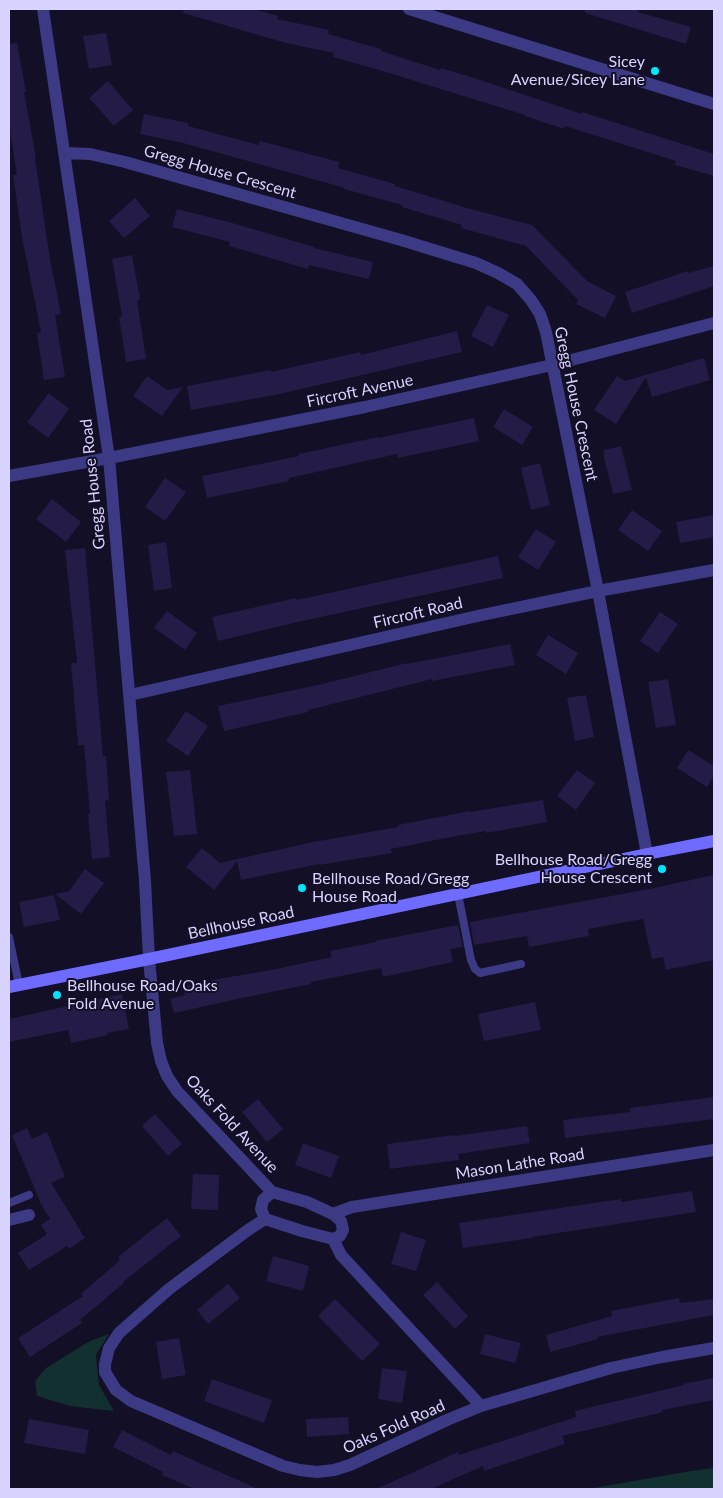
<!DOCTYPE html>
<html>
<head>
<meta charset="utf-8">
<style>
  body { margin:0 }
  #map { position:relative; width:723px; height:1498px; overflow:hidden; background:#130f26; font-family:Lato,sans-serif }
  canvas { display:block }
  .frame { position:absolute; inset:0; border:10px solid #d9d4ff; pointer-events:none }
</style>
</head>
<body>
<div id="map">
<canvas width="723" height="1498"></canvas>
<div class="frame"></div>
</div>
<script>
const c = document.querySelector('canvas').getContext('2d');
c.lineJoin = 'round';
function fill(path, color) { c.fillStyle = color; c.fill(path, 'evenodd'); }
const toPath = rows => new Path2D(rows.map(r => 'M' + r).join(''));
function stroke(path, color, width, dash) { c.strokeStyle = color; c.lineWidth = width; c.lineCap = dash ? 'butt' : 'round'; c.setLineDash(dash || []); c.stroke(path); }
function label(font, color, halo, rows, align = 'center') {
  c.font = font + ' Lato,sans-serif'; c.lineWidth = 4; c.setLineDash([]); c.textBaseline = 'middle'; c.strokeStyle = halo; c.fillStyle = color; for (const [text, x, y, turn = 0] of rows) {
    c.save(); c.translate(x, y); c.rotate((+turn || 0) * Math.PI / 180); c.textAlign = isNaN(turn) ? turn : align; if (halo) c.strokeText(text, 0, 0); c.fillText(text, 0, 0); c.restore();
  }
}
const green = toPath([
  [109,1334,96,1355,99,1385,114,1411,70,1406,37,1396,35,1381,46,1368,90,1341],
  [714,1468,714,1489,588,1489,691,1471]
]);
const building = toPath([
  [184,9,253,9,278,16,277,19,329,30,328,34,381,49,381,51,440,70,441,68,471,77,582,114,582,112,714,154,714,176,675,165,676,161,565,126,564,129,525,116,525,115,376,69,333,57,334,53,286,43,183,13],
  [585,9,638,9,638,12,691,27,686,44,585,13],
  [106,33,112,65,89,69,83,36],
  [17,43,26,92,24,92,36,158,35,158,50,259,61,314,55,315,65,377,44,380,37,333,41,332,22,237,13,175,17,175,9,125,9,44],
  [108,81,133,110,114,126,89,98],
  [144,114,188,123,188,126,259,145,260,141,339,162,338,168,395,184,395,186,467,208,532,225,587,281,616,296,605,318,576,304,578,300,526,246,461,228,462,225,402,207,402,205,344,189,345,188,183,143,140,134],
  [135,198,150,216,124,238,109,221],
  [177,209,236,224,314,247,314,248,373,262,369,279,309,265,308,269,229,246,230,242,172,227],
  [132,255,140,299,137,300,146,359,126,362,119,317,122,316,112,259],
  [714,266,714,286,632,313,625,292,688,271,688,273],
  [487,305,509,315,493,347,471,336],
  [457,331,462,352,275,395,191,410,187,386,271,370,271,372,360,352,361,355],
  [704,358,710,380,652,397,646,377,616,424,594,410,617,376,625,381],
  [147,376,167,390,183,387,162,416,133,396],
  [49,393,69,409,48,438,27,422],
  [504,409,533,427,522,445,493,427],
  [474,418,479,441,398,458,397,454,289,478,289,481,207,498,202,476,299,456,299,454,378,437,378,438],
  [621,446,632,490,613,494,604,457,604,450],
  [540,463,550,505,531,510,521,468],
  [165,478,186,492,165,521,145,507],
  [52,499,81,522,66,542,36,519],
  [632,510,662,531,648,551,618,530],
  [714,515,714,537,680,543,676,522],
  [536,529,556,542,538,570,518,557],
  [166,542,172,588,154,591,148,545],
  [85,548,103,756,106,756,109,800,105,801,110,857,92,859,88,814,90,814,84,745,78,745,71,663,77,663,65,550],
  [498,556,503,578,302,621,218,641,212,617,296,598,297,600],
  [167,611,197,633,185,650,154,628],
  [660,612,678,624,658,653,640,641],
  [548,635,578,653,566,674,536,655],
  [510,644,515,665,432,681,432,679,308,710,308,712,224,731,218,706,318,685,407,663,407,664],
  [668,679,676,725,656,728,649,689,649,682],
  [586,695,594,737,575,741,567,698],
  [186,711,208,726,188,756,166,741],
  [688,750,714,766,714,775,707,787,677,768],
  [190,770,197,834,174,836,166,772],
  [577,770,595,783,576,810,557,796],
  [543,800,547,822,486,833,486,831,456,836,391,849,392,853,319,865,319,864,241,880,237,861,214,890,186,867,202,848,220,863,313,842,398,827,398,825,470,811,470,812],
  [85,869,104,883,81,914,55,894,69,891],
  [714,875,714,960,666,970,663,957,652,959,643,919,588,929,589,936,529,947,527,936,474,945,470,922,649,889],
  [54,895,60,920,24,927,19,902],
  [458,925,463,947,450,949,453,962,383,977,381,968,311,982,311,984,237,999,174,1013,170,999,185,995,182,987,218,979,271,970,332,957,330,951,376,942,375,941],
  [122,994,129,1029,107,1033,108,1035,71,1043,68,1030,9,1042,9,1019],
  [535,1002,541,1030,484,1041,478,1014],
  [714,1097,714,1119,565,1138,563,1120,630,1112,630,1108],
  [258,1099,283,1129,267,1142,242,1112],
  [155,1114,182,1144,168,1156,142,1126],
  [527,1126,530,1143,458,1154,459,1160,390,1169,387,1144,455,1135,455,1136],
  [27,1128,32,1139,47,1132,65,1177,51,1183,85,1238,69,1249,67,1246,29,1270,18,1253,47,1234,41,1225,50,1219,41,1204,12,1135],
  [303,1143,339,1156,331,1178,295,1165],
  [193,1174,219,1175,218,1210,191,1209],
  [692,1191,696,1212,532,1237,532,1238,463,1248,459,1223,621,1199,621,1202],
  [167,1218,181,1236,123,1282,124,1283,80,1320,82,1323,30,1357,18,1338,83,1296,81,1294,120,1260,118,1257],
  [401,1232,426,1240,416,1271,391,1264],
  [273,1256,309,1266,303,1291,266,1281],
  [437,1282,468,1316,455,1329,423,1295],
  [228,1284,240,1298,208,1324,197,1310],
  [679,1298,680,1303,714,1299,714,1315,597,1337,598,1339,550,1352,546,1335,612,1316,611,1311],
  [335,1299,380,1344,362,1361,318,1316],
  [485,1334,521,1343,515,1363,480,1354],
  [179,1338,186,1375,162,1379,156,1342],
  [382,1368,407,1371,402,1403,378,1399],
  [714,1378,714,1400,662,1410,663,1412,562,1436,565,1444,484,1471,483,1466,431,1489,376,1489,458,1452,459,1455,576,1417,575,1411,684,1385,683,1384],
  [212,1379,272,1400,264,1423,204,1401],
  [348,1417,349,1434,307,1437,306,1419],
  [29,1419,89,1430,85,1454,24,1443],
  [122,1430,171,1455,173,1451,258,1489,194,1489,162,1475,163,1472,113,1447]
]);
const service = toPath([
  [458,894,471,960,475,969,480,973,521,964],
  [9,937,19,985],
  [9,1203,29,1195]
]);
const minor = toPath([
  [43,9,109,458,145,881,149,959,157,1043,161,1061,167,1076,177,1091,272,1192,307,1202,333,1214,341,1221,343,1230,340,1236,333,1239,302,1231,265,1219,261,1209,263,1200,272,1192],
  [65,153,90,154,125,162,401,240,476,263,498,273,517,284,531,300,540,314,546,332,598,591,647,854],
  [9,476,109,458,365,407,552,365,714,323],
  [130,695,482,615,598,591,714,570],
  [333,1214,352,1207,714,1150],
  [265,1219,248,1230,169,1289,119,1333,109,1348,105,1364,105,1372,116,1390,131,1401,283,1466,300,1470,317,1472,334,1470,350,1465,447,1420,481,1406,611,1368,662,1357,714,1348],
  [9,1220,29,1215],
  [333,1239,341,1255,481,1406]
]);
const tertiary = toPath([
  [409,9,714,104]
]);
const secondary = toPath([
  [9,987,149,959,647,854,714,841]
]);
const markers = [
  [655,71,5,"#00e5ff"],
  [662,869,5,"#00e5ff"],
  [302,888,5,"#00e5ff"],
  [57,995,5,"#00e5ff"]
];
const poiNames = [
  ["Sicey",645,62],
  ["Avenue/Sicey Lane",645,80],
  ["Bellhouse Road/Gregg",652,860],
  ["House Crescent",652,878],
  ["Bellhouse Road/Gregg",312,879,"left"],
  ["House Road",312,897,"left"],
  ["Bellhouse Road/Oaks",67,986,"left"],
  ["Fold Avenue",67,1004,"left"]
];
const streetNames = [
  ["Gregg House Crescent",220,172,16],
  ["Fircroft Avenue",360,391,-12],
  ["Gregg House Crescent",576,404,78],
  ["Gregg House Road",93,484,-96],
  ["Fircroft Road",418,613,-13],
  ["Bellhouse Road",241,923,-12],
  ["Oaks Fold Avenue",232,1124,47],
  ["Mason Lathe Road",520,1164,-9],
  ["Oaks Fold Road",394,1427,-24]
];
fill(green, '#12302f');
fill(building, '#241b47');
stroke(service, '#3d3a85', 8);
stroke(minor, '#3d3a85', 12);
stroke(tertiary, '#3d3a85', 12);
stroke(secondary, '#6f6bff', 12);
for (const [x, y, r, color] of markers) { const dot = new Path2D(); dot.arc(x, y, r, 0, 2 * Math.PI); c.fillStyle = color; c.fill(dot); stroke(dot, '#130f26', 2); }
label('16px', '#d9d4ff', '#130f26', poiNames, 'right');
label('16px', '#d9d4ff', '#130f26', streetNames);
</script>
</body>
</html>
